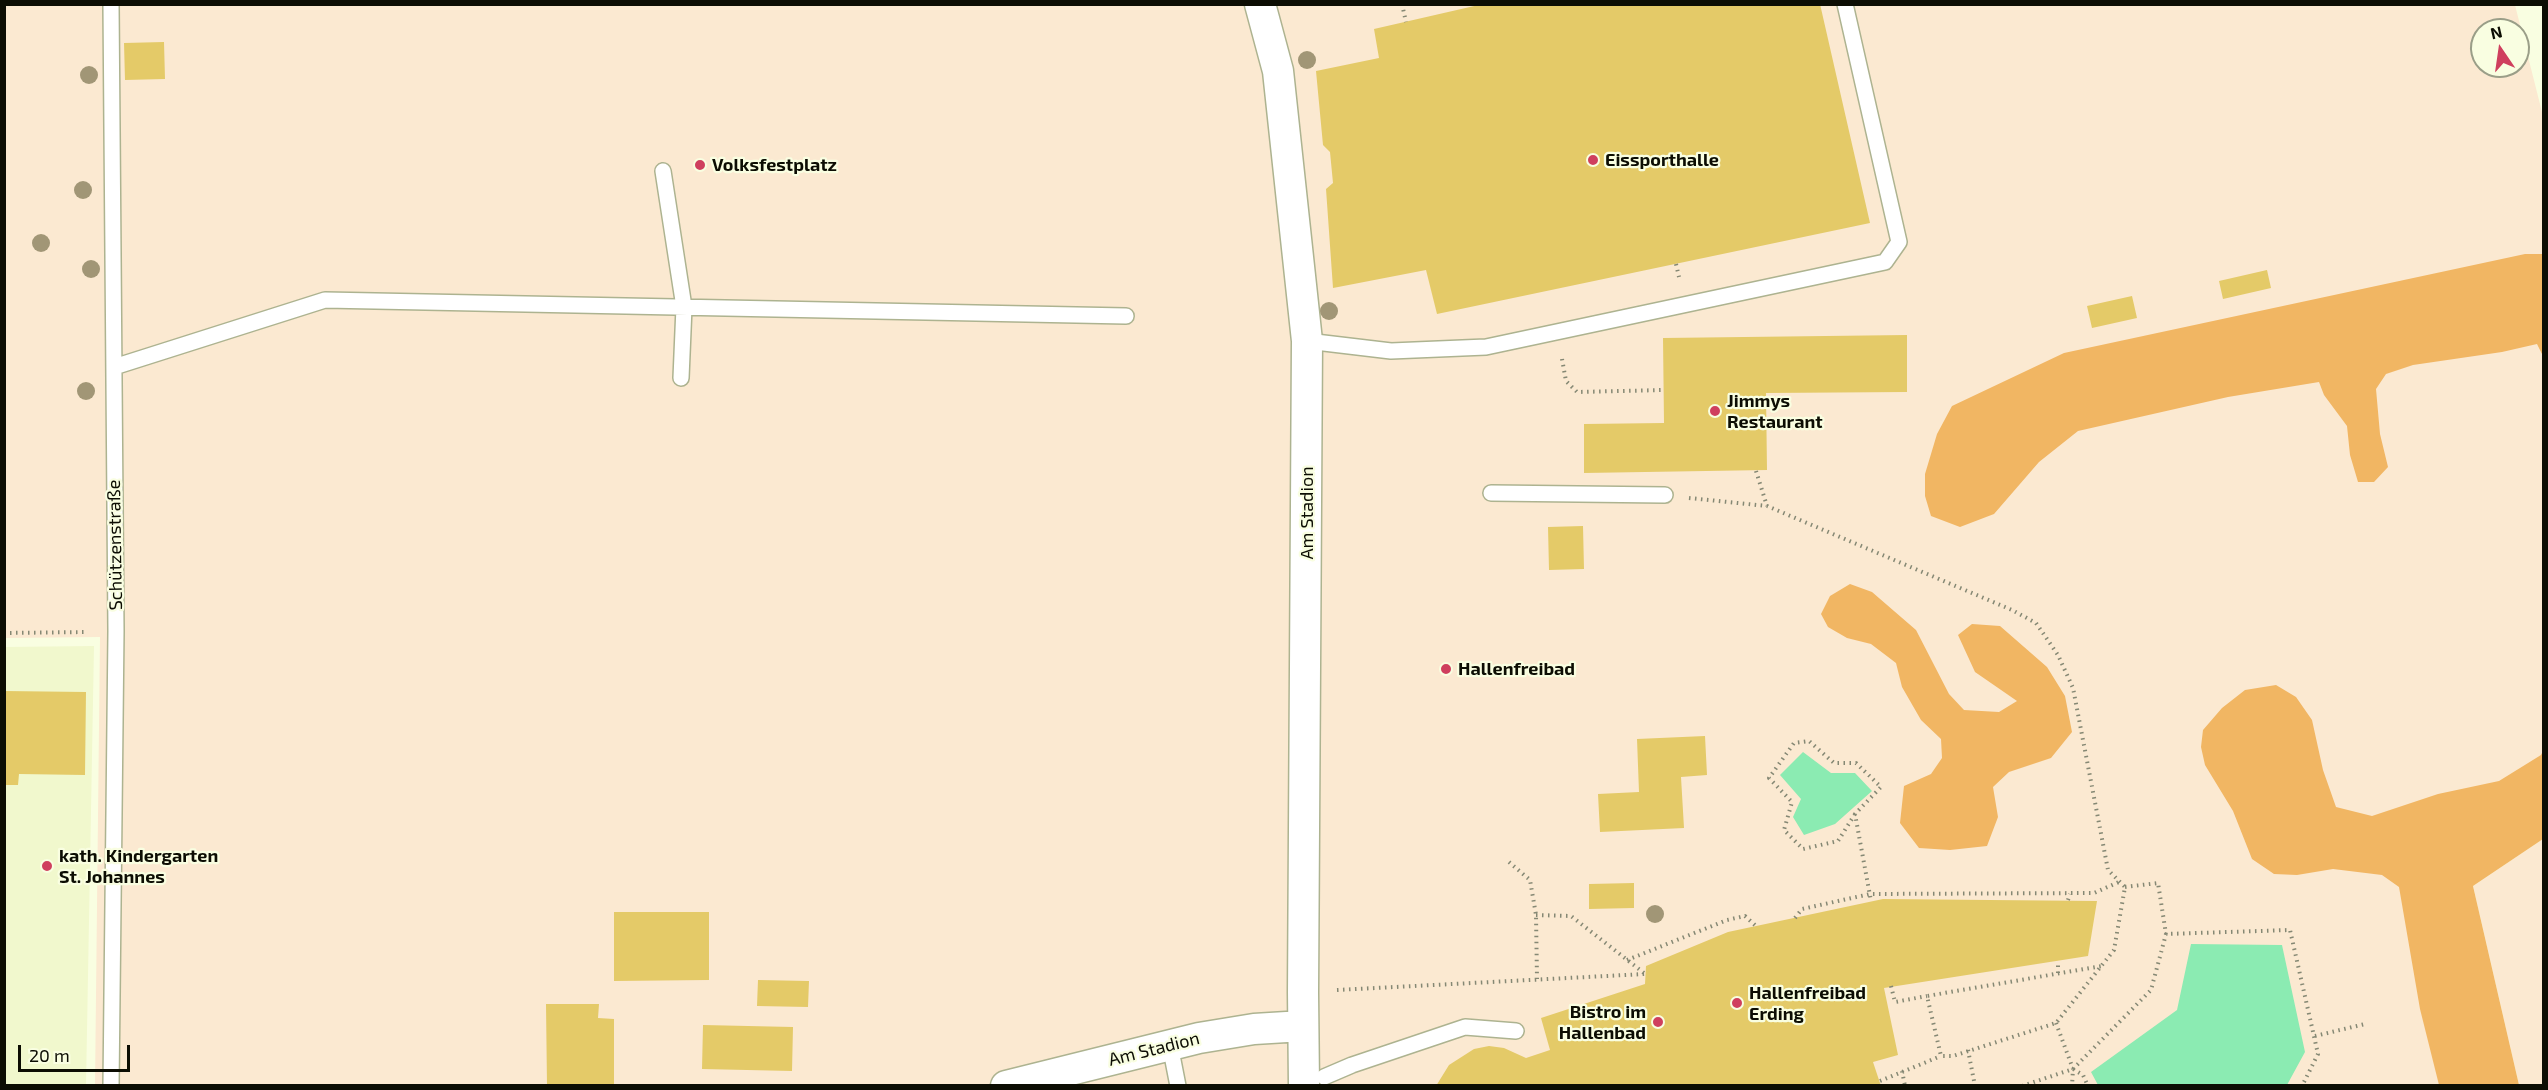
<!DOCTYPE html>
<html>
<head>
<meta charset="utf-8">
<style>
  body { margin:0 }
  #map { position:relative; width:2548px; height:1090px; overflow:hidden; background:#f9fee1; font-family:"Exo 2",sans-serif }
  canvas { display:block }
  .frame { position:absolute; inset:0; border:6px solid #0c0d03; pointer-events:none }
  .north { position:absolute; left:2470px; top:18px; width:60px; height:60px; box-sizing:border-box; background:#f9fee1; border:2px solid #9a9e88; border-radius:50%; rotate:347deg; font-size:16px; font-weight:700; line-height:24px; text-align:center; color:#0c0d03 }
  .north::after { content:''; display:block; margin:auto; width:21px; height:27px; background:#cf3f5e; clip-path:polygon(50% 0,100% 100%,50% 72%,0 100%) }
  .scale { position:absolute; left:18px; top:1045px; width:112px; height:27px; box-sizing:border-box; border:3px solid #0c0d03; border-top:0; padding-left:8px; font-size:18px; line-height:21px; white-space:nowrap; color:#0c0d03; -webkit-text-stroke:4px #f9fee1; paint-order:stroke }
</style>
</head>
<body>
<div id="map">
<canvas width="2548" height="1090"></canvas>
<div class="frame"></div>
<div class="north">N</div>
<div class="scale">20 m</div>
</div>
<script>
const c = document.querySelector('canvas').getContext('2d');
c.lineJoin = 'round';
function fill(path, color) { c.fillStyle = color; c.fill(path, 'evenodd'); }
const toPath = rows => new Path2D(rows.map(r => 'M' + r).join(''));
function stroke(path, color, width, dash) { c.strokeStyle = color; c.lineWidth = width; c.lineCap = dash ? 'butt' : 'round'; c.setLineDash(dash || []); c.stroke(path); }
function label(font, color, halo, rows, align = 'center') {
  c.font = font + ' "Exo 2",sans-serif'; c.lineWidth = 4.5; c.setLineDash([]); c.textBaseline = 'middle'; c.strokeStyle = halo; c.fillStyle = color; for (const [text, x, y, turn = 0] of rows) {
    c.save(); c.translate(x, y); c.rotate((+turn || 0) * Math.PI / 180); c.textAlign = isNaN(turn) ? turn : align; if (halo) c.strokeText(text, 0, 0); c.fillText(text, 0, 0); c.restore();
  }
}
const built = toPath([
  [94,646,86,1085,5,1085,4,647]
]);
const green = toPath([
  [4,5,2515,5,2544,120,2544,781,2427,895,2469,1085,95,1085,100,637,5,638],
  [2482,30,2518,30,2518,66,2482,66],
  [2543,839,2543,1085,2519,1085,2473,886]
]);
const forest = toPath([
  [2525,254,2543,254,2543,356,2537,344,2502,352,2413,365,2386,374,2376,389,2380,434,2388,467,2374,482,2358,482,2350,455,2347,426,2324,395,2319,382,2228,397,2078,431,2039,462,1994,514,1960,527,1931,516,1925,496,1925,474,1937,434,1952,406,2064,353],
  [1850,584,1872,592,1916,630,1949,694,1964,710,1999,712,2017,701,1975,672,1958,635,1972,624,2000,626,2047,667,2065,696,2072,732,2051,758,2009,772,1993,787,1998,817,1987,846,1950,850,1919,848,1900,823,1904,786,1931,774,1942,758,1941,739,1921,720,1902,687,1896,663,1871,644,1847,638,1828,627,1821,614,1830,596],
  [2276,685,2296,697,2312,720,2323,770,2336,807,2372,816,2438,794,2499,781,2541,755,2543,751,2543,839,2473,886,2519,1085,2439,1085,2420,1009,2399,887,2382,875,2333,869,2297,875,2274,874,2252,859,2233,811,2205,765,2201,747,2203,730,2222,708,2245,690]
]);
const water = toPath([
  [1803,752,1831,773,1855,773,1872,791,1835,824,1804,835,1793,817,1801,799,1780,775],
  [2191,944,2282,945,2305,1052,2287,1085,2098,1085,2091,1072,2177,1010]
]);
const building = toPath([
  [1483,4,1820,4,1870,223,1437,314,1426,270,1333,288,1326,189,1333,183,1330,152,1323,145,1316,71,1379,58,1374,29],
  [164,42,165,79,125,80,124,43],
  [2267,270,2271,288,2223,299,2219,281],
  [2132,296,2137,318,2092,328,2087,306],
  [1907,335,1907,392,1766,393,1767,470,1584,473,1584,424,1664,423,1663,338],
  [1583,526,1584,569,1549,570,1548,527],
  [4,691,86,692,85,775,19,774,18,785,4,785],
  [1705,736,1707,775,1681,777,1684,828,1600,832,1598,794,1639,792,1637,739],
  [1634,883,1634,908,1589,909,1589,884],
  [1883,899,2097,901,2088,956,1884,988,1898,1055,1873,1062,1881,1086,1436,1086,1449,1065,1474,1049,1489,1046,1504,1048,1526,1058,1550,1050,1541,1018,1645,984,1646,966,1728,932],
  [614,912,709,912,709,980,614,981],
  [758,980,809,981,808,1007,757,1006],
  [546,1004,599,1004,598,1018,614,1019,614,1086,547,1086],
  [703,1025,793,1027,792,1071,702,1069]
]);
const path = toPath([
  [1402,4,1406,22],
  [1676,264,1679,277],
  [1562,359,1566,381,1577,392,1664,390],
  [1756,471,1767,506],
  [1689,498,1767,506,2012,610,2036,623,2058,655,2073,688,2108,870,2125,887,2114,950,2056,1023,1953,1056,1941,1056,1927,996,2102,966],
  [4,633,88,632],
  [1855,814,1838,841,1803,849,1784,830,1792,802,1769,778,1794,743,1809,741,1834,763,1856,763,1881,787,1855,814,1871,901],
  [1509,862,1530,880,1536,915,1537,979],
  [2125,887,2158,883,2166,934],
  [2068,900,2070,894],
  [1536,915,1571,916,1644,973],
  [1795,918,1802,909,1870,894,2094,893,2119,882],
  [1627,960,1727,920,1745,916,1756,926],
  [2058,973,2058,961],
  [1891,986,1895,1002,1927,996],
  [1337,990,1645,974],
  [2056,1023,2073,1069,2072,1086],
  [2315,1036,2365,1024],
  [1968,1050,1975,1086],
  [2073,1069,2151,990,2166,934,2290,930,2318,1054,2302,1086],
  [1902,1071,1905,1086],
  [1880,1081,1941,1056],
  [2022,1086,2073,1069,2083,1075,2088,1086]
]);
const lane = toPath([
  [663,171,684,307,681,378],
  [1307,341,1391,351,1486,347,1885,262,1899,242,1845,4],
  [114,367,325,300,1126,316],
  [1491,493,1665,495],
  [1170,1045,1178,1086],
  [1324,1077,1352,1065,1465,1027,1516,1031],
  [111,1086,116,631,111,4]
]);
const street = toPath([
  [1260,4,1278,71,1307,341,1303,992,1304,1086],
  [1006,1086,1199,1038,1254,1029,1303,1026]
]);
const trees = [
  [1307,60],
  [89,75],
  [83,190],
  [41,243],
  [91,269],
  [1329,311],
  [86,391],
  [1655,914]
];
const markers = [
  [1593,160,6,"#cf3f5e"],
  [700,165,6,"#cf3f5e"],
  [1715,411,6,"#cf3f5e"],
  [1446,669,6,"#cf3f5e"],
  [47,866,6,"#cf3f5e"],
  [1737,1003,6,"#cf3f5e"],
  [1658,1022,6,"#cf3f5e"]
];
const poiNames = [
  ["Eissporthalle",1605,160],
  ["Volksfestplatz",712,165],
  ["Jimmys",1727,401],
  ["Restaurant",1727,422],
  ["Hallenfreibad",1458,669],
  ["kath. Kindergarten",59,856],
  ["St. Johannes",59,877],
  ["Hallenfreibad",1749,993],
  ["Erding",1749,1014],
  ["Bistro im",1646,1012,"right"],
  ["Hallenbad",1646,1033,"right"]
];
const streetNames = [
  ["Am Stadion",1307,513,-90],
  ["Schützenstraße",115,545,-91],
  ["Am Stadion",1154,1049,-14]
];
fill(built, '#f1f8cd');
fill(green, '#fbe9d1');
fill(forest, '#f1b663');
fill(water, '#8bebb2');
fill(building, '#e4ca68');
stroke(lane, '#adb390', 18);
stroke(street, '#adb390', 33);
stroke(path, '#858874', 4, [1.5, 4.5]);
stroke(lane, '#fff', 15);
stroke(street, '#fff', 30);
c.fillStyle = '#a19676';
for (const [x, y] of trees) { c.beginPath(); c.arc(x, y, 9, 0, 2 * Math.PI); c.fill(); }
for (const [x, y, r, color] of markers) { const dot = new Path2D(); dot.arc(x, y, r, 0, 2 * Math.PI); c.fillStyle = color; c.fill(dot); stroke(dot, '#f9fee1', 2); }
label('bold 18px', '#0c0d03', '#f9fee1', poiNames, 'left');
label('18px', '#0c0d03', '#f9fee1', streetNames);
</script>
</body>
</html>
